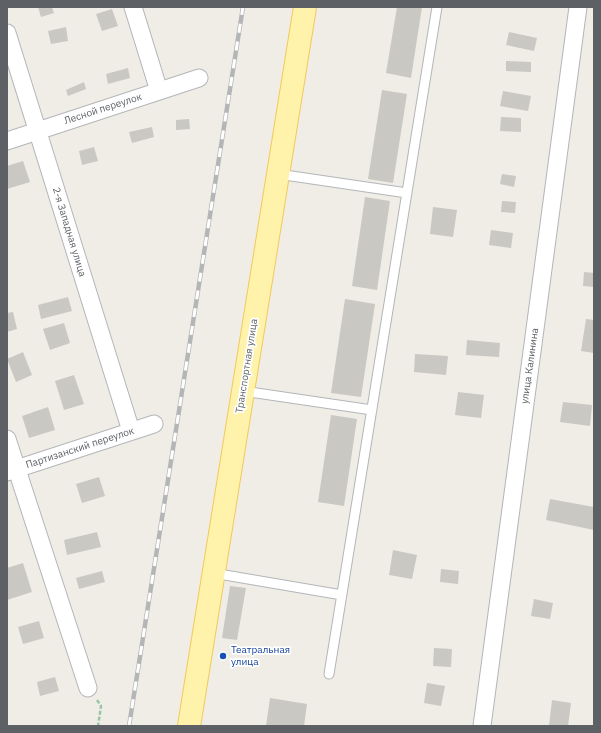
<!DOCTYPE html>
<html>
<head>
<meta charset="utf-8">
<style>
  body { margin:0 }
  #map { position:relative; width:601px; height:733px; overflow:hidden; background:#efede5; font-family:"IBM Plex Sans",sans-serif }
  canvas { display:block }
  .frame { position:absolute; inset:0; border:8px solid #5d6166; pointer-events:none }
</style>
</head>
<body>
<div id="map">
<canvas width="601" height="733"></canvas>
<div class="frame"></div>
</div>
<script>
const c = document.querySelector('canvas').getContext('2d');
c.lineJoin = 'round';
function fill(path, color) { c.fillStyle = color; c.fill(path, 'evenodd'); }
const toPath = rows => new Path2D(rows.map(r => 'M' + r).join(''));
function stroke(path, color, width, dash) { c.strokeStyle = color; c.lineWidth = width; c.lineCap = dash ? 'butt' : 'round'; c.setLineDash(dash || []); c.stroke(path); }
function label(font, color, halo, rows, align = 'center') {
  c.font = font + ' "IBM Plex Sans",sans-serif'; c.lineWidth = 3.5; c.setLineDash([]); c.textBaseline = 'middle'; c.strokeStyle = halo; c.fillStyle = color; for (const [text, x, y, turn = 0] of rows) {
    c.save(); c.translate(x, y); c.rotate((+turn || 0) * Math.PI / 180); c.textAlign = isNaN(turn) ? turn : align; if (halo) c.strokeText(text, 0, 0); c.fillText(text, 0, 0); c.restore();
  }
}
const building = toPath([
  [38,7,52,7,54,13,41,17],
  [397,7,422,7,411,78,386,73],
  [112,9,118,26,102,31,96,14],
  [66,27,68,41,51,44,48,31],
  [509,32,537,38,534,51,506,45],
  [506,61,531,62,531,72,506,71],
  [128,68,130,78,108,84,106,74],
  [84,82,86,89,68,96,66,90],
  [382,90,407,94,393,183,368,179],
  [503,91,531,96,528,111,500,106],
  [501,117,521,118,521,132,500,131],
  [189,119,190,129,176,130,176,120],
  [152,127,154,137,132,143,129,132],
  [94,147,98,161,82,165,79,151],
  [23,161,30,182,7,189,7,166],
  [502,174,516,176,514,187,500,184],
  [365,197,390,201,377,290,352,286],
  [502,201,516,202,515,213,501,212],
  [433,207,457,210,453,237,430,234],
  [491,230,513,233,511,248,489,245],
  [584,272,594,273,594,287,583,286],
  [68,297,72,311,41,319,38,305],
  [345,299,375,304,361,397,331,393],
  [13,312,17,329,7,332,7,313],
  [586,319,594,320,594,353,581,351],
  [64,323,70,343,50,350,43,329],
  [467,340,500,343,499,357,466,355],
  [23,352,32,375,16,382,7,359],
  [415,354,448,356,446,375,414,372],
  [74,375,84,404,64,410,55,381],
  [458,392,484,395,481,418,455,415],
  [563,402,592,405,590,426,560,422],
  [48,407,55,430,29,438,22,416],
  [331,415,357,419,344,506,318,502],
  [99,477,105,496,82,503,76,484],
  [550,499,594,507,594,530,546,520],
  [97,532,101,547,67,555,64,540],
  [393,550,417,555,412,579,389,575],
  [23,563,32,592,7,600,7,568],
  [441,569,459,571,458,584,440,582],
  [102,571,105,582,79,589,76,578],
  [230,586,246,588,237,640,222,638],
  [534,599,553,603,550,619,531,616],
  [39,621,44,638,23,644,18,627],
  [434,648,452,649,451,667,433,666],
  [55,677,59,691,40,696,37,682],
  [427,683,445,686,441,706,424,703],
  [270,698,307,704,304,726,266,726],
  [552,700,571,703,568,726,549,726]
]);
const path = toPath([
  [97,700,101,706,98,726]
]);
const lane = toPath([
  [278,174,407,193],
  [243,391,372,410],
  [213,573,342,595],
  [329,674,437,7]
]);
const street = toPath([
  [133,7,159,91],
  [7,33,131,431],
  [7,141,199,78],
  [7,439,88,688],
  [7,472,154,424],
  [482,726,578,7]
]);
const primary = toPath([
  [189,726,305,7]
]);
const rail = toPath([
  [129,726,243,7]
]);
const markers = [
  [223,656,4,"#1a4fb4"]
];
const streetNames = [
  ["Лесной переулок",103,109,-18],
  ["2-я Западная улица",69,232,73],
  ["Транспортная улица",247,366,-81],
  ["улица Калинина",530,366,-82],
  ["Партизанский переулок",80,448,-18]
];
const transitNames = [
  ["Театральная",231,650],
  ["улица",231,662]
];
fill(building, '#cac8c2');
stroke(lane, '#b3b6ba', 11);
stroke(street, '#b3b6ba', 19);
stroke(primary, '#f4c95a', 24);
stroke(path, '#99c6a6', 2.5, [4, 2]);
stroke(lane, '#fff', 9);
stroke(street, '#fff', 17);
stroke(primary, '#fff2ab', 22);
stroke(rail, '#b4b5b6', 4.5);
stroke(rail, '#fff', 3, [9]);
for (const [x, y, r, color] of markers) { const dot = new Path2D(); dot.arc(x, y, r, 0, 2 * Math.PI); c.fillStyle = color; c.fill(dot); stroke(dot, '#fff', 1.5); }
label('10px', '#5d6166', '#fff', streetNames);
label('10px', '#164399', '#fff', transitNames, 'left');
</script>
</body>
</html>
